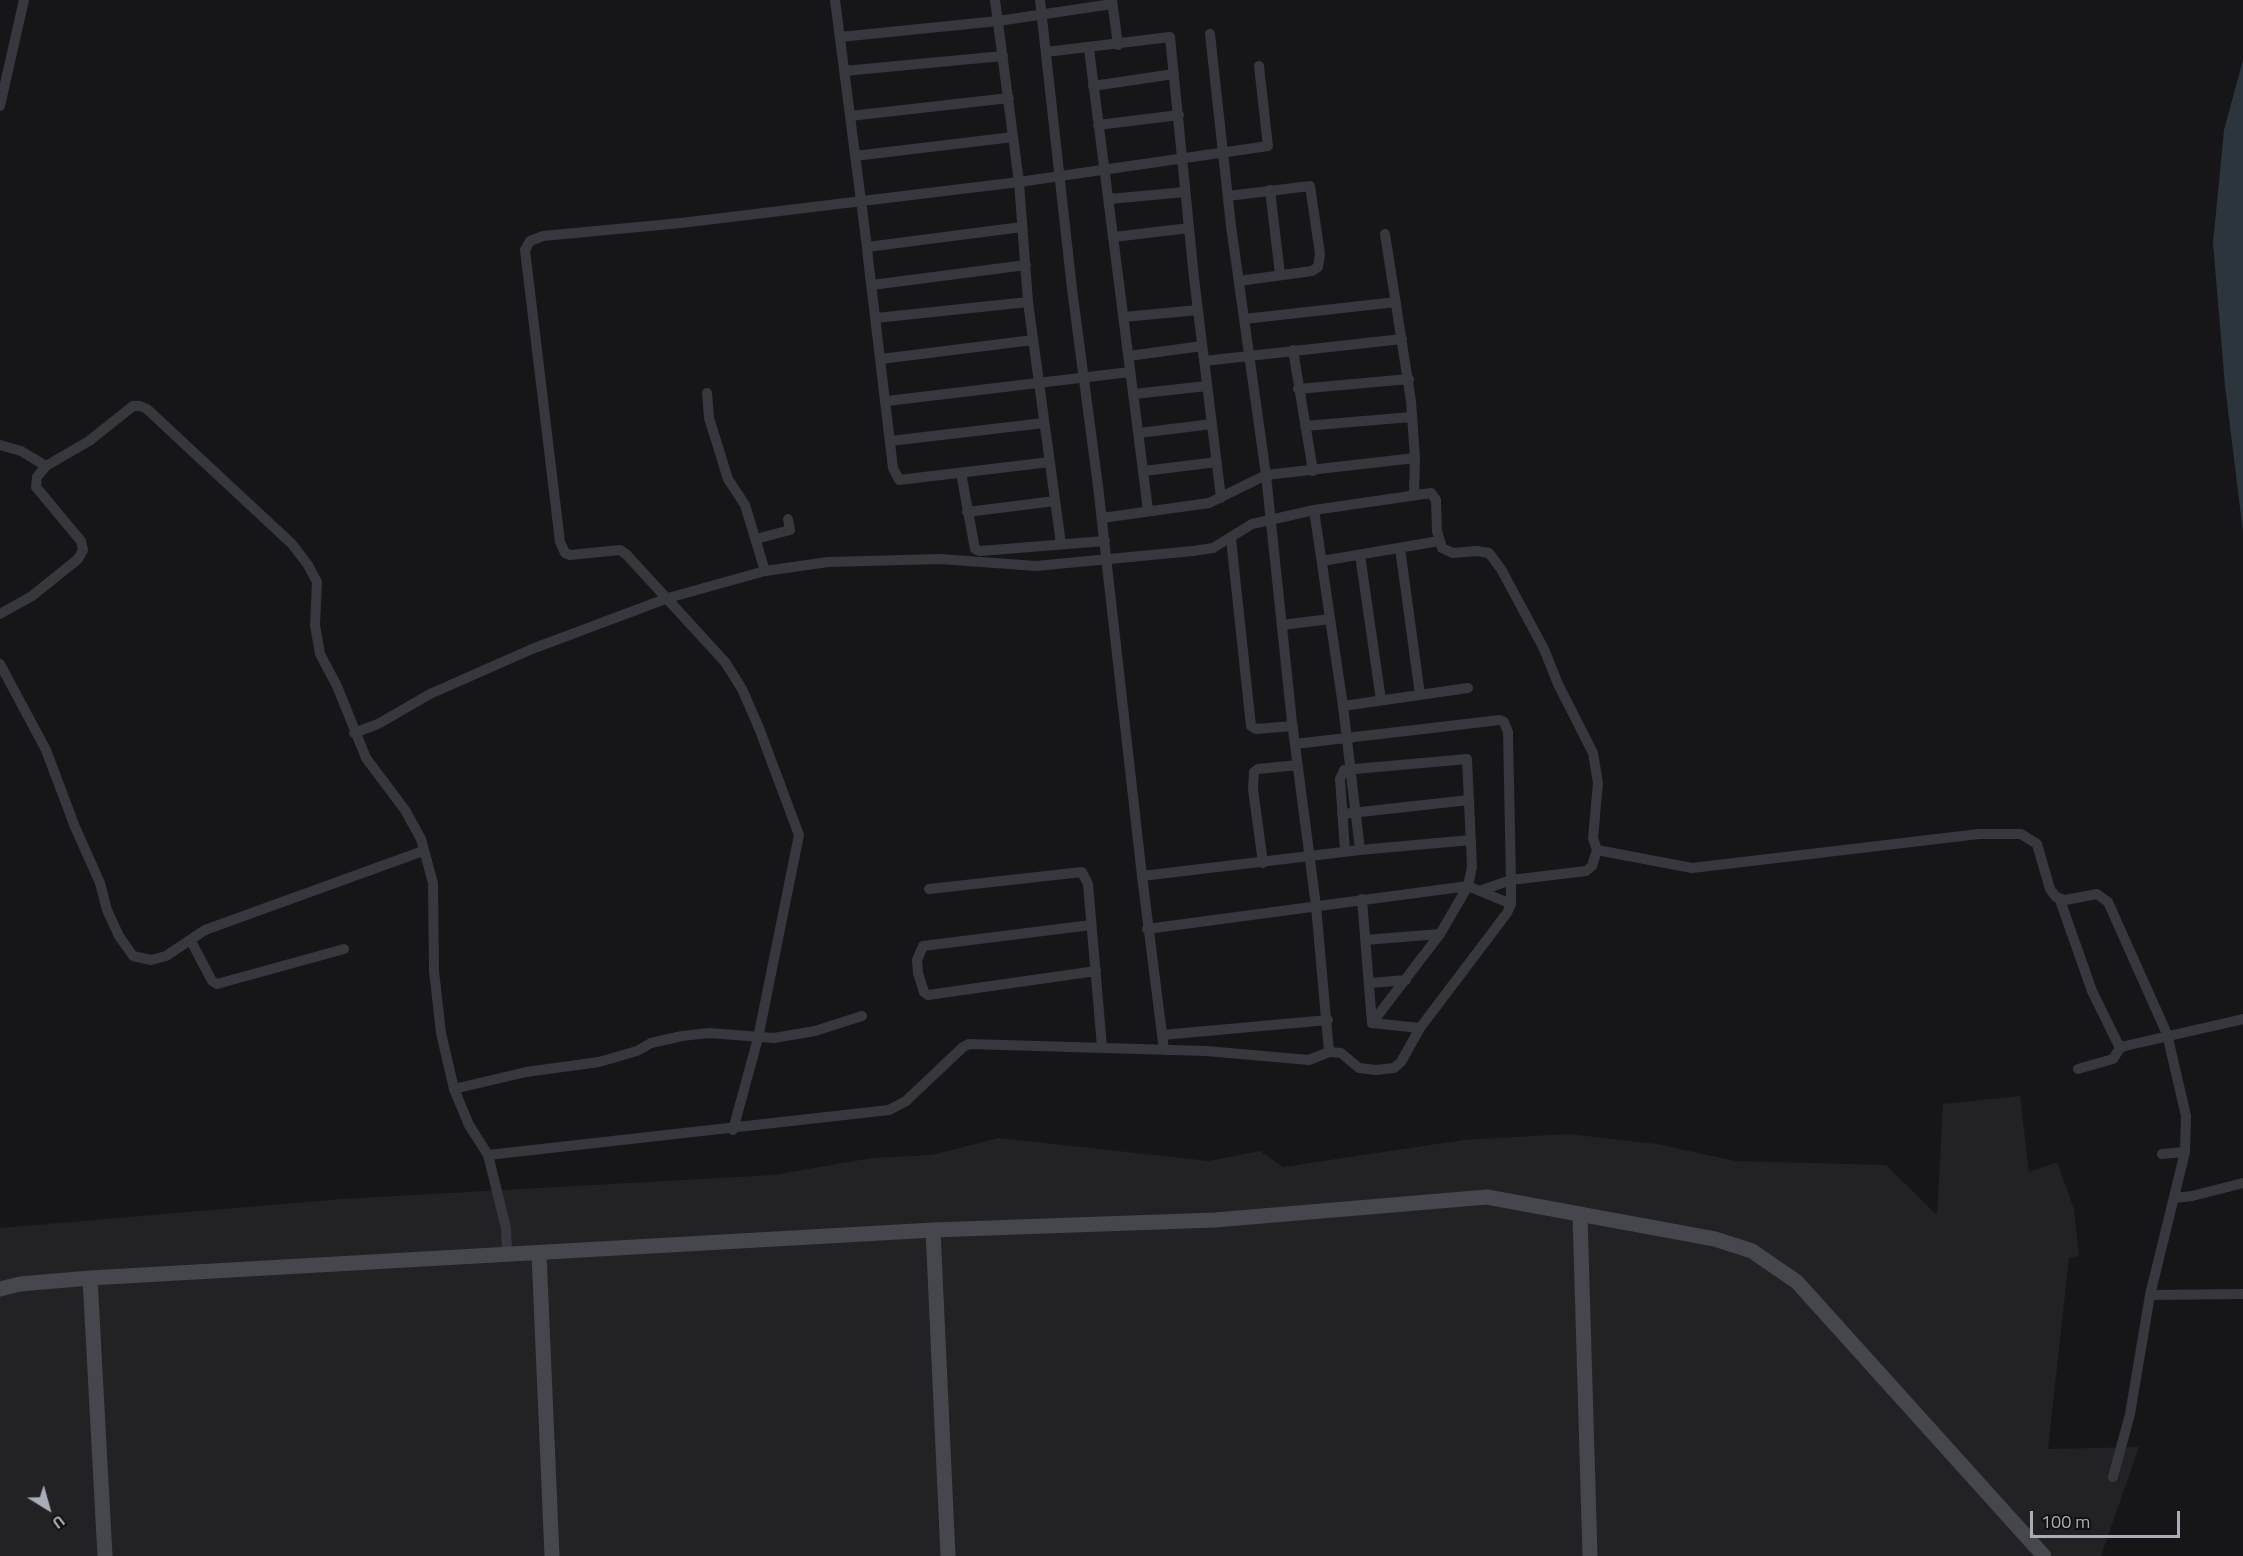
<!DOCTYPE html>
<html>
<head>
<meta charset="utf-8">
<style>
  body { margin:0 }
  #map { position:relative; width:2243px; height:1556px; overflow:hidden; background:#161618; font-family:"Titillium Web",sans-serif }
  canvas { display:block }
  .north { position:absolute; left:18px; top:1478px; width:60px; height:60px; -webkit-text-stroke:4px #111113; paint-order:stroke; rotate:143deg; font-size:16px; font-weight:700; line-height:24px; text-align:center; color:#a8adb8 }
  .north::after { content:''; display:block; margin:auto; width:21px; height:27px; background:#a8adb8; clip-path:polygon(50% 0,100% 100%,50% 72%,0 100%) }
  .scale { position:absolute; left:2030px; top:1511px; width:150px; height:27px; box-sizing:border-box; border:3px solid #a8adb8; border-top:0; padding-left:8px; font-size:18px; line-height:21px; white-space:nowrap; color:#a8adb8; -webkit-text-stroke:4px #111113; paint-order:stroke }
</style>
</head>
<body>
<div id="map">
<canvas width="2243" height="1556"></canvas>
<div class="north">U</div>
<div class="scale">100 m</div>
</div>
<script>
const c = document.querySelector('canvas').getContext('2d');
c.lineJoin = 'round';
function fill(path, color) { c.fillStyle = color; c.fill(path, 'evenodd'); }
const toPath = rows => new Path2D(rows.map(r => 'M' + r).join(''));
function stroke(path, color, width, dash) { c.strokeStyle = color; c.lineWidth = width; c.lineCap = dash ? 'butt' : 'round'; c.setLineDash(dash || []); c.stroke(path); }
const built = toPath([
  [2020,1096,2029,1172,2057,1162,2074,1209,2079,1256,2069,1258,2048,1449,2139,1447,2101,1556,0,1556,0,1228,342,1199,773,1175,872,1158,932,1155,999,1138,1209,1161,1260,1151,1283,1167,1463,1140,1569,1134,1657,1144,1735,1161,1886,1165,1937,1215,1943,1104]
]);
const water = toPath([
  [2243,60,2243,532,2225,386,2213,243,2224,130]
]);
const street = toPath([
  [835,0,867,247],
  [995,0,1019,182,1028,302,1061,544],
  [1040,0,1072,289,1098,486,1142,876],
  [1112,0,1118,45],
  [1210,34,1231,226,1266,475,1292,722,1316,906,1329,1052],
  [840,37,998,21,1112,4],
  [1089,49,1148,510],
  [1046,52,1170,37,1194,278,1221,498],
  [844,71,1003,56],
  [1093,86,1174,74],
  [0,106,24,0],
  [850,116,1009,98],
  [1098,125,1179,115],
  [855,156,1013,137],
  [1270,190,1280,274],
  [1228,196,1310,186,1320,254,1318,267,1312,271,1239,281],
  [1110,199,1185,192],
  [1022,227,867,247,868,258,893,468,899,480,1050,462],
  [1385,234,1411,401,1415,458,1414,494],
  [1114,237,1189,228],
  [872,285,1026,265],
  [1124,317,1198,310],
  [876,318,1028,302],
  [1244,319,1396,302],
  [1293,350,1313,471],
  [1129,356,1202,346],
  [881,359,1033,340],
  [1204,361,1402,339],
  [1298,389,1409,379],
  [707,393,709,418,728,479,745,505,765,571],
  [1134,394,1207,386],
  [887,401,1130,372],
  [1305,426,1411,417],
  [1139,433,1212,424],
  [890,441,1044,423],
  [0,445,21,451,46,466,89,441,133,406,140,406,147,409,292,544,308,565,317,582,315,625,320,654,337,686,366,758,405,810,421,839,433,883,434,971,441,1033,454,1089,469,1125,488,1155,889,1110,906,1101,963,1047,969,1044,1206,1051,1309,1060,1329,1052,1341,1053,1359,1068,1376,1070,1394,1068,1401,1062,1420,1028,1507,913,1511,904,1511,880,1586,871,1592,866,1597,850],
  [1144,471,1217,462],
  [961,473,975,549,980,551,1105,541],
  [1314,510,1343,706,1360,850],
  [967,512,1055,501],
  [1102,518,1209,503,1266,475,1415,458],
  [756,539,790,530,788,519],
  [1231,539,1251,726,1256,729,1293,726],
  [1400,548,1420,695],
  [1360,555,1381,700],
  [1322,561,1439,541],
  [0,614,32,596,78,559,83,550,81,541,36,487,37,477,46,466],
  [1282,625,1330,619],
  [0,664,46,750,75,827,100,883,107,910,119,936,133,956,151,960,166,956,205,930,423,851],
  [1343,706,1468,688],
  [354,733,378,724,430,694,532,649,668,598,765,571,828,562,940,559,1036,566,1193,551,1213,548,1252,524,1270,520,1314,510,1431,493,1436,500,1437,531,1442,548,1453,553,1477,551,1489,553,1501,569,1544,649,1558,684,1593,753,1598,783,1593,838,1597,850,1692,868,1979,834,2021,834,2037,844,2050,889,2056,897,2065,900,2097,894,2108,902,2167,1034,2186,1116,2185,1152,2150,1295,2130,1414,2113,1477],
  [1295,744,1500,720,1504,722,1508,732,1511,880,1482,890],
  [1342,814,1469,800],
  [1345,851,1340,779,1344,770,1467,759,1472,867,1468,886,1440,934,1372,1023],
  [1263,863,1253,789,1254,772,1258,769,1298,765],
  [929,889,1082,872,1088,884,1102,1047],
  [1362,899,1372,1023,1420,1028],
  [2060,900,2092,991,2120,1048],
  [1091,925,923,946,917,960,918,973,924,992,928,995,1096,971],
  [1147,929,1468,886,1511,904],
  [1365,940,1440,934],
  [191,941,212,981,217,984,344,949],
  [1371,983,1406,980],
  [1162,1035,1328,1020],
  [1164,1050,1142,876,1360,850,1471,840],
  [2078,1069,2113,1059,2120,1048,2125,1046,2243,1019],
  [454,1089,526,1072,599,1062,637,1051,651,1043,682,1036,709,1033,774,1038,815,1031,862,1016],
  [733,1130,758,1038,799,835,759,728,742,689,725,662,626,554,620,550,570,555,565,553,560,542,525,250,530,241,543,236,681,223,1019,182,1268,146,1259,66],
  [2162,1154,2185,1152],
  [488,1155,506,1228,507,1253],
  [2175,1198,2192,1196,2243,1183],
  [2150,1295,2243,1294]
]);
const secondary = toPath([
  [1580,1215,1590,1556],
  [539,1254,552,1556],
  [90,1278,105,1556],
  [0,1289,20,1284,90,1278,933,1230],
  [948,1556,933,1230,1215,1220,1487,1197,1715,1239,1752,1251,1797,1282,2044,1556]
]);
fill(built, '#222225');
fill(water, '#2c353c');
stroke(street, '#37383d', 10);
stroke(secondary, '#45474d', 15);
</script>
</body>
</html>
